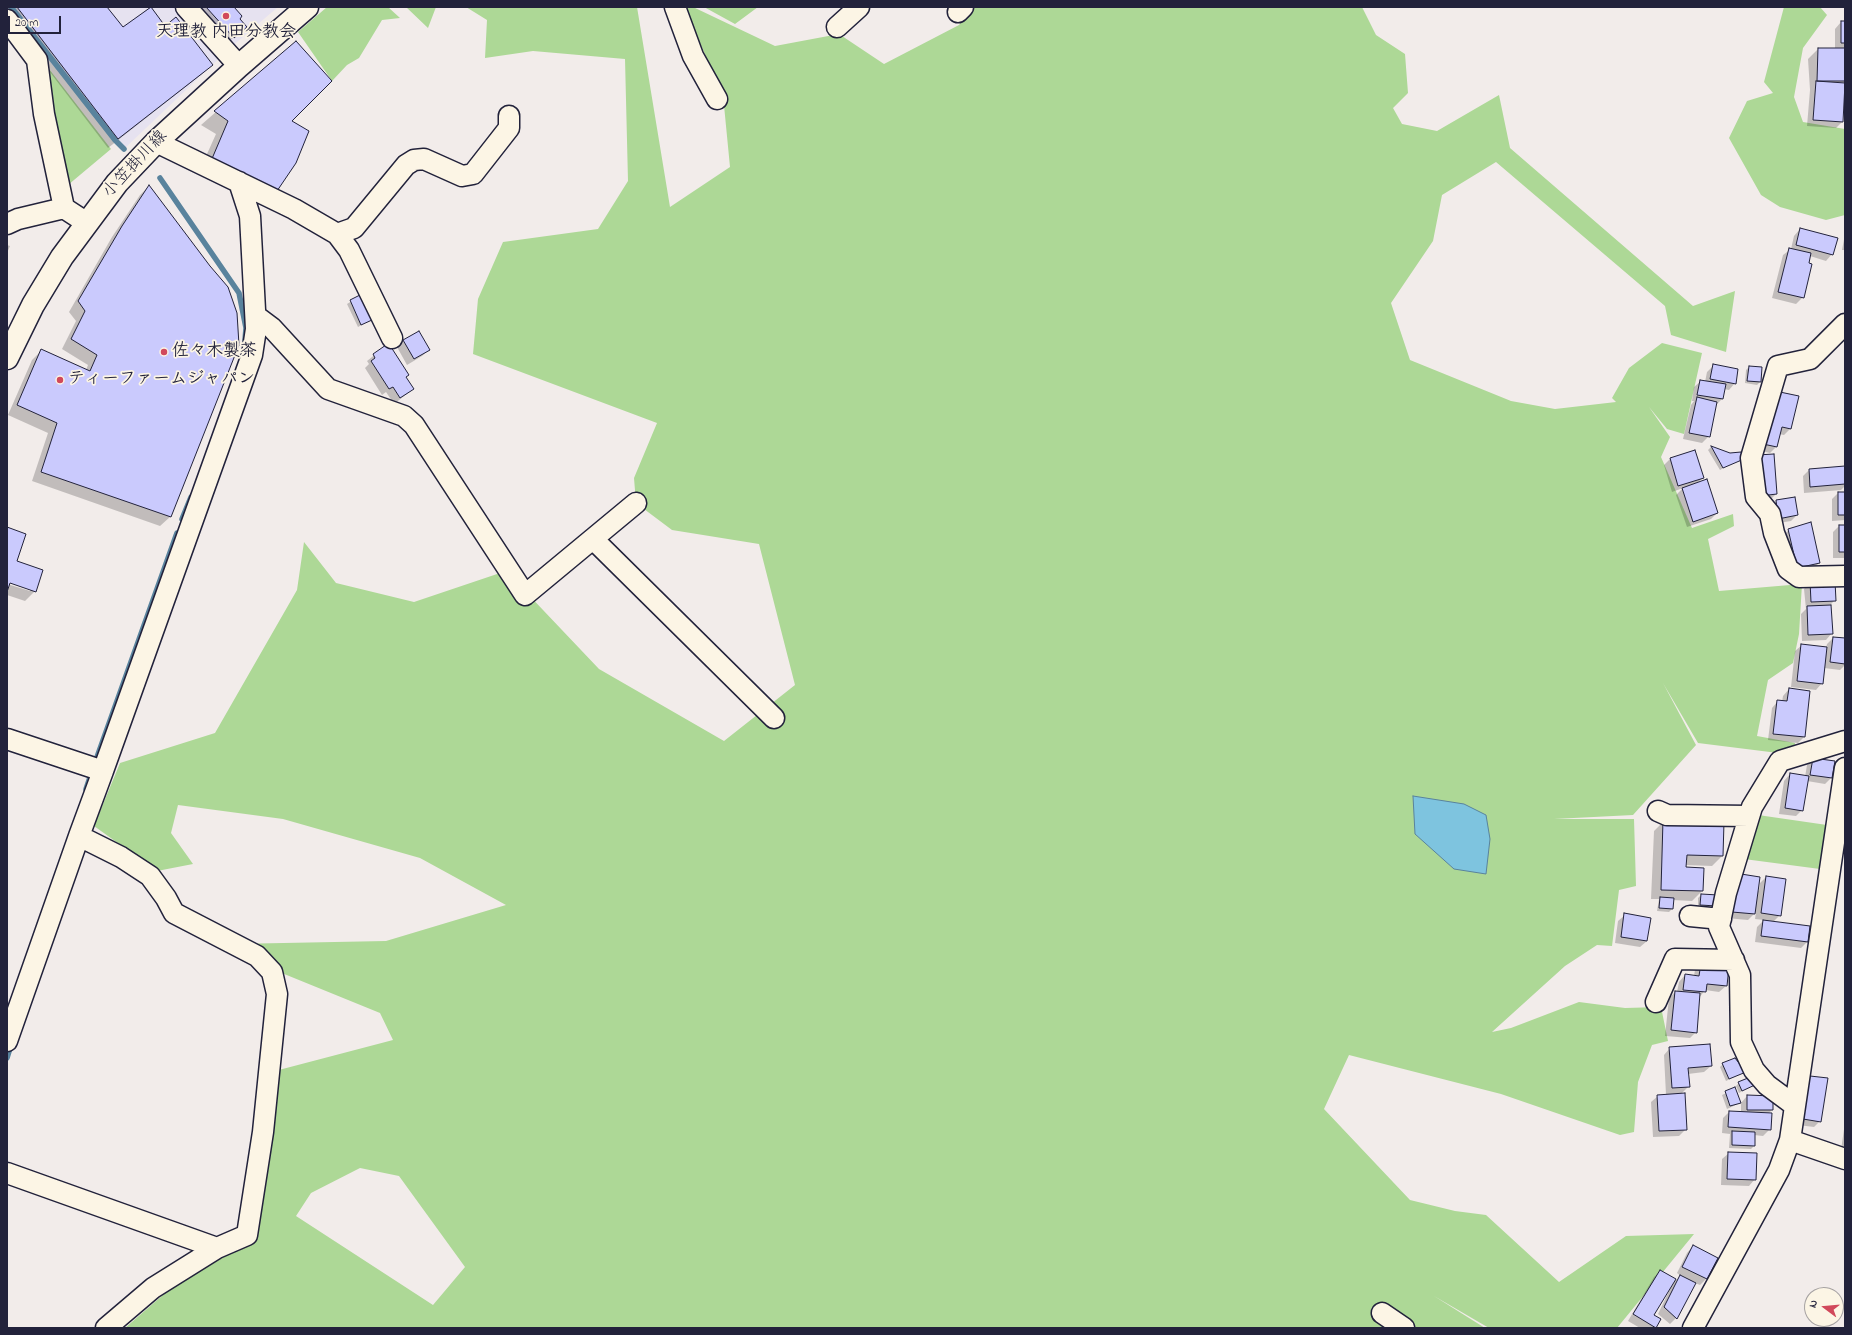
<!DOCTYPE html>
<html>
<head>
<meta charset="utf-8">
<style>
  body { margin:0 }
  #map { position:relative; width:1852px; height:1335px; overflow:hidden; background:#f2ecea; font-family:"Indie Flower",sans-serif }
  canvas { display:block }
  .frame { position:absolute; inset:0; border:8px solid #22223b; pointer-events:none }
  .north { position:absolute; left:1804px; top:1287px; width:40px; height:40px; box-sizing:border-box; background:#fcf5e5; border:1px solid #a5a1a1; border-radius:50%; rotate:286deg; font-size:11px; font-weight:700; line-height:16px; text-align:center; color:#22223b }
  .north::after { content:''; display:block; margin:auto; width:14px; height:18px; background:#d1495b; clip-path:polygon(50% 0,100% 100%,50% 72%,0 100%) }
  .scale { position:absolute; left:8px; top:16px; width:53px; height:18px; box-sizing:border-box; border:2px solid #22223b; border-top:0; padding-left:5px; font-size:12px; line-height:14px; white-space:nowrap; color:#22223b; -webkit-text-stroke:3px #fcf5e5; paint-order:stroke }
</style>
</head>
<body>
<div id="map">
<canvas width="1852" height="1335"></canvas>
<div class="frame"></div>
<div class="north">N</div>
<div class="scale">20 m</div>
</div>
<script>
const c = document.querySelector('canvas').getContext('2d');
c.lineJoin = 'round';
function fill(path, color) { c.fillStyle = color; c.fill(path, 'evenodd'); }
const toPath = rows => new Path2D(rows.map(r => 'M' + r).join(''));
function stroke(path, color, width, dash) { c.strokeStyle = color; c.lineWidth = width; c.lineCap = dash ? 'butt' : 'round'; c.setLineDash(dash || []); c.stroke(path); }
function label(font, color, halo, rows, align = 'center') {
  c.font = font + ' "Indie Flower","Klee One",sans-serif'; c.lineWidth = 3.5; c.setLineDash([]); c.textBaseline = 'middle'; c.strokeStyle = halo; c.fillStyle = color; for (const [text, x, y, turn = 0] of rows) {
    c.save(); c.translate(x, y); c.rotate((+turn || 0) * Math.PI / 180); c.textAlign = isNaN(turn) ? turn : align; if (halo) c.strokeText(text, 0, 0); c.fillText(text, 0, 0); c.restore();
  }
}
const built = toPath([
  [7,7,278,7,230,48,124,149,7,12]
]);
const green = toPath([
  [327,7,388,7,400,18,382,20,359,58,347,65,332,81,298,32],
  [406,7,436,7,428,28],
  [466,7,637,7,670,207,730,167,723,95,684,7,693,7,775,46,839,34,884,64,959,25,973,7,1362,7,1376,35,1405,54,1408,93,1393,108,1402,124,1437,131,1499,95,1510,148,1693,306,1735,291,1726,352,1671,335,1665,306,1496,162,1442,195,1433,241,1391,303,1410,360,1511,401,1555,409,1616,402,1612,398,1629,368,1662,343,1702,353,1684,434,1667,429,1649,407,1670,437,1661,457,1692,528,1733,514,1734,526,1708,539,1719,591,1802,584,1799,634,1793,663,1768,680,1757,736,1795,743,1794,750,1778,753,1698,743,1663,683,1696,745,1633,815,1554,819,1634,819,1636,886,1619,890,1612,946,1597,945,1565,966,1492,1032,1511,1028,1579,1002,1625,1008,1661,1007,1668,1041,1652,1045,1638,1082,1634,1132,1620,1135,1501,1094,1349,1055,1324,1109,1410,1200,1455,1211,1486,1215,1559,1282,1626,1236,1694,1234,1617,1328,1489,1328,1434,1296,1485,1328,125,1328,217,1248,255,1238,275,1071,393,1040,380,1013,267,967,232,944,386,941,506,905,420,858,283,819,178,805,171,833,193,864,157,871,94,826,120,763,215,733,297,590,304,542,336,583,414,602,506,571,599,669,724,741,795,685,759,544,672,530,636,503,634,478,657,423,473,354,478,299,503,242,598,229,628,181,625,59,533,51,485,58,487,20],
  [360,1168,399,1176,465,1267,433,1305,296,1216,311,1193],
  [704,7,758,7,735,24],
  [1784,7,1820,7,1827,15,1803,48,1794,97,1803,122,1845,129,1845,215,1826,220,1780,207,1761,195,1729,138,1747,101,1773,93,1764,82],
  [46,65,111,149,68,185,52,118],
  [1758,815,1827,825,1820,869,1744,859]
]);
const water = toPath([
  [1413,796,1464,804,1486,815,1490,839,1486,874,1454,869,1415,834,1413,796]
]);
const shadow = toPath([
  [7,7,106,7,123,29,150,7,165,27,212,65,202,74,108,148,7,16],
  [197,7,233,7,238,19,239,33,227,43],
  [1841,22,1845,22,1845,108,1843,108,1842,122,1836,128,1807,126,1810,90,1808,59,1818,49,1835,49,1835,29],
  [295,43,291,121,263,204,198,174,216,134,201,125],
  [149,186,170,517,160,526,32,481,48,433,8,415,32,360,42,350,86,370,88,365,62,349,76,321,69,312,112,237,140,195],
  [1800,229,1832,254,1826,261,1810,256,1803,297,1796,304,1772,298,1783,255,1791,249,1794,236],
  [1845,234,1845,250,1842,250],
  [7,245,10,246,7,253],
  [360,296,371,320,358,327,347,304],
  [418,332,429,350,422,356,407,365,397,347,403,341],
  [386,346,408,375,405,378,413,389,394,404,386,392,382,395,365,368,369,364,367,361],
  [1713,366,1735,383,1729,390,1724,389,1722,399,1715,406,1709,436,1702,443,1683,439,1691,405,1694,401,1692,401,1694,387,1701,381,1705,382,1707,372],
  [1749,367,1760,382,1757,385,1745,383,1746,370],
  [1769,398,1790,429,1784,435,1779,434,1776,447,1770,453,1757,450],
  [1711,447,1730,454,1742,458,1720,470,1708,450],
  [1695,451,1703,478,1696,484,1717,513,1711,519,1687,527,1676,495,1683,488,1672,492,1664,465,1670,459],
  [1751,462,1776,494,1770,500],
  [1845,467,1845,486,1841,490,1804,493,1803,476,1809,470],
  [1838,493,1845,493,1845,520,1832,521,1832,499],
  [1795,498,1797,515,1791,521,1772,524,1770,507,1776,501],
  [1839,526,1845,526,1845,558,1833,558,1833,532],
  [7,528,16,562,35,591,25,601,7,595,7,584,30,591,30,589,7,582],
  [1789,530,1819,563,1813,569,1791,574,1782,536],
  [1810,582,1835,600,1830,605,1832,633,1826,640,1802,641,1801,614,1806,609,1804,589],
  [1833,638,1845,639,1845,665,1840,670,1824,668,1822,683,1816,690,1791,687,1795,651,1802,645,1826,648,1827,644],
  [1789,689,1804,737,1798,743,1768,740,1772,708,1778,701,1782,702,1783,696],
  [1813,759,1831,778,1825,784,1807,781,1802,810,1796,816,1779,814,1784,781,1790,774,1805,777,1807,765],
  [1664,821,1722,856,1712,866,1685,865,1685,868,1702,891,1692,901,1672,900,1672,909,1669,912,1657,911,1659,899,1651,899,1654,831],
  [1766,877,1780,915,1773,922,1807,942,1801,948,1755,942,1757,927,1764,920,1755,919,1756,912,1748,920,1726,918,1735,881,1759,891,1760,883],
  [1701,895,1717,896,1713,909,1698,907,1698,898],
  [1625,915,1647,941,1640,947,1615,943,1618,921],
  [1701,964,1726,986,1719,992,1705,990,1699,998,1696,1032,1690,1038,1665,1036,1669,998,1675,992,1677,992,1679,982,1685,975,1694,976,1695,970],
  [1670,1048,1711,1066,1704,1072,1688,1074,1689,1086,1681,1094,1686,1129,1679,1136,1653,1137,1651,1102,1658,1096,1666,1095,1664,1055],
  [1723,1064,1744,1072,1726,1081,1720,1067],
  [1810,1077,1820,1121,1814,1127,1798,1125,1804,1083],
  [1739,1083,1755,1084,1739,1093,1736,1086],
  [1735,1089,1740,1103,1727,1109,1722,1095],
  [1747,1096,1772,1110,1768,1114,1770,1129,1763,1136,1754,1135,1754,1146,1751,1149,1729,1148,1730,1134,1722,1133,1723,1118,1729,1112,1741,1113,1741,1103],
  [1845,1122,1845,1158,1840,1157],
  [1729,1153,1755,1179,1749,1186,1721,1185,1722,1159],
  [1693,1246,1717,1258,1706,1279,1700,1285,1695,1283,1676,1318,1670,1324,1658,1314,1670,1289,1669,1289,1653,1315,1654,1328,1640,1328,1628,1321,1654,1277,1661,1271,1676,1280,1681,1276,1677,1273,1687,1253]
]);
const stream = toPath([
  [11,7,115,140,124,149],
  [160,178,239,293,246,328,245,340],
  [182,519,191,497],
  [96,760,177,533],
  [86,789,91,774],
  [7,1058,11,1045]
]);
const building = toPath([
  [17,7,107,7,123,27,151,7,165,26,176,17,213,65,118,139,17,7],
  [206,7,234,7,242,16,240,19,247,27,234,38,206,7],
  [1841,21,1845,21,1845,43,1841,43,1841,21],
  [296,41,332,81,292,121,309,131,296,163,277,191,211,161,228,121,214,111,296,41],
  [1818,48,1845,48,1845,81,1817,81,1818,48],
  [1816,81,1845,83,1843,122,1813,120,1816,81],
  [149,185,210,266,228,287,237,313,239,345,171,517,41,472,57,423,17,405,41,349,90,371,97,355,71,339,85,311,78,301,122,226,149,185],
  [1800,228,1838,238,1833,255,1796,245,1800,228],
  [1789,248,1811,253,1809,263,1812,264,1804,298,1778,292,1789,248],
  [360,295,372,320,361,325,350,300,360,295],
  [419,331,430,350,414,359,403,340,419,331],
  [386,345,389,349,391,347,409,375,406,377,414,389,400,398,393,387,389,389,371,361,375,358,373,354,386,345],
  [1713,364,1738,369,1736,384,1710,379,1713,364],
  [1749,366,1762,367,1761,382,1747,381,1749,366],
  [1700,380,1726,384,1723,399,1697,395,1700,380],
  [1775,391,1799,396,1791,429,1782,427,1777,447,1763,444,1775,391],
  [1697,397,1717,402,1710,437,1689,433,1697,397],
  [1711,446,1730,453,1741,452,1744,459,1723,468,1711,446],
  [1695,450,1704,478,1678,486,1670,458,1695,450],
  [1774,454,1777,494,1760,496,1757,455,1774,454],
  [1845,466,1845,484,1810,487,1809,469,1845,466],
  [1707,479,1718,513,1693,522,1682,488,1707,479],
  [1838,492,1845,492,1845,515,1838,515,1838,492],
  [1795,497,1798,515,1778,519,1776,500,1795,497],
  [1811,522,1820,563,1797,568,1788,529,1811,522],
  [1839,525,1845,525,1845,552,1839,552,1839,525],
  [7,527,26,534,17,561,43,570,36,592,10,583,7,592,7,527],
  [1810,581,1835,581,1836,601,1811,602,1810,581],
  [1831,605,1833,634,1808,635,1807,606,1831,605],
  [1833,637,1845,638,1845,664,1830,662,1833,637],
  [1801,644,1827,647,1823,684,1797,681,1801,644],
  [1789,688,1810,691,1805,737,1773,734,1777,700,1787,701,1789,688],
  [1813,758,1835,761,1832,778,1810,775,1813,758],
  [1790,773,1809,776,1803,811,1785,808,1790,773],
  [1663,820,1724,822,1723,856,1687,855,1686,867,1704,868,1703,891,1661,890,1663,820],
  [1741,874,1760,877,1755,914,1732,912,1741,874],
  [1766,876,1786,879,1781,916,1761,913,1766,876],
  [1701,894,1718,895,1717,906,1700,905,1701,894],
  [1660,897,1674,898,1673,909,1659,908,1660,897],
  [1624,913,1651,918,1647,941,1621,937,1624,913],
  [1763,920,1810,926,1808,942,1761,936,1763,920],
  [1701,963,1729,966,1727,986,1707,984,1706,992,1683,990,1685,974,1699,976,1701,963],
  [1675,991,1700,993,1697,1033,1671,1030,1675,991],
  [1710,1044,1712,1066,1688,1068,1690,1087,1672,1088,1669,1047,1710,1044],
  [1735,1058,1746,1072,1729,1079,1722,1063,1735,1058],
  [1753,1076,1757,1084,1742,1091,1738,1082,1753,1076],
  [1810,1076,1828,1078,1821,1122,1803,1119,1810,1076],
  [1735,1087,1741,1103,1730,1106,1725,1091,1735,1087],
  [1685,1093,1687,1130,1659,1131,1657,1095,1685,1093],
  [1747,1095,1773,1096,1773,1110,1747,1110,1747,1095],
  [1729,1111,1772,1113,1771,1130,1728,1127,1729,1111],
  [1732,1131,1755,1132,1755,1146,1732,1145,1732,1131],
  [1728,1152,1757,1153,1756,1180,1727,1179,1728,1152],
  [1693,1245,1718,1258,1707,1279,1682,1267,1693,1245],
  [1660,1270,1676,1279,1654,1315,1661,1319,1656,1328,1633,1314,1660,1270],
  [1680,1275,1696,1283,1677,1319,1664,1307,1680,1275]
]);
const minor = toPath([
  [186,7,239,66],
  [675,7,693,56,717,99],
  [958,12,963,7],
  [7,20,37,60,44,114,64,208],
  [837,27,859,7],
  [156,142,294,209,337,234,354,228,406,165,414,160,424,159,462,176,473,174,509,128,509,116],
  [7,224,18,219,64,208,87,223],
  [337,234,349,250,392,338],
  [256,316,272,328,328,389,404,416,414,425,525,595,636,503],
  [1845,324,1810,359,1778,366,1751,458,1756,497,1770,514,1774,533,1788,569,1799,577,1845,576],
  [593,539,774,718],
  [7,739,103,771,79,836,121,857,150,876,166,898,174,913,257,956,272,972,277,994,263,1132,247,1235,217,1248,153,1288,106,1328],
  [103,771,252,355,256,329,250,216,239,182],
  [1658,811,1667,815,1749,816],
  [1690,916,1721,919],
  [1656,1002,1675,959,1734,960],
  [7,1041,79,836],
  [1794,1105,1767,1085,1754,1070,1741,1042,1740,975,1719,927,1726,893,1752,807,1780,761,1845,741],
  [1790,1140,1845,1159],
  [7,1173,217,1248],
  [1382,1313,1404,1328],
  [1693,1328,1779,1170,1790,1140,1845,768]
]);
const major = toPath([
  [7,358,33,305,62,257,117,183,156,142,239,66,307,7]
]);
const markers = [
  [226,16,4,"#d1495b"],
  [164,352,4,"#d1495b"],
  [60,380,4,"#d1495b"]
];
const poiNames = [
  ["天理教 内田分教会",226,33,"center"],
  ["佐々木製茶",172,352],
  ["ティーファームジャパン",68,380]
];
const streetNames = [
  ["小笠掛川線",136,165,-47]
];
fill(built, '#e6e2f0');
fill(green, '#add896');
fill(water, '#7ec4df');
stroke(water, '#59839d', 1);
fill(shadow, '#0003');
stroke(stream, '#59839d', 5.5);
fill(building, '#cacafd');
stroke(building, '#22223b', 1);
stroke(minor, '#22223b', 23);
stroke(major, '#22223b', 25);
stroke(minor, '#fcf5e5', 20);
stroke(major, '#fcf5e5', 22);
for (const [x, y, r, color] of markers) { const dot = new Path2D(); dot.arc(x, y, r, 0, 2 * Math.PI); c.fillStyle = color; c.fill(dot); stroke(dot, '#fcf5e5', 1.5); }
label('bold 17px', '#22223b', '#fcf5e5', poiNames, 'left');
label('17px', '#22223b', '#fcf5e5', streetNames);
</script>
</body>
</html>
